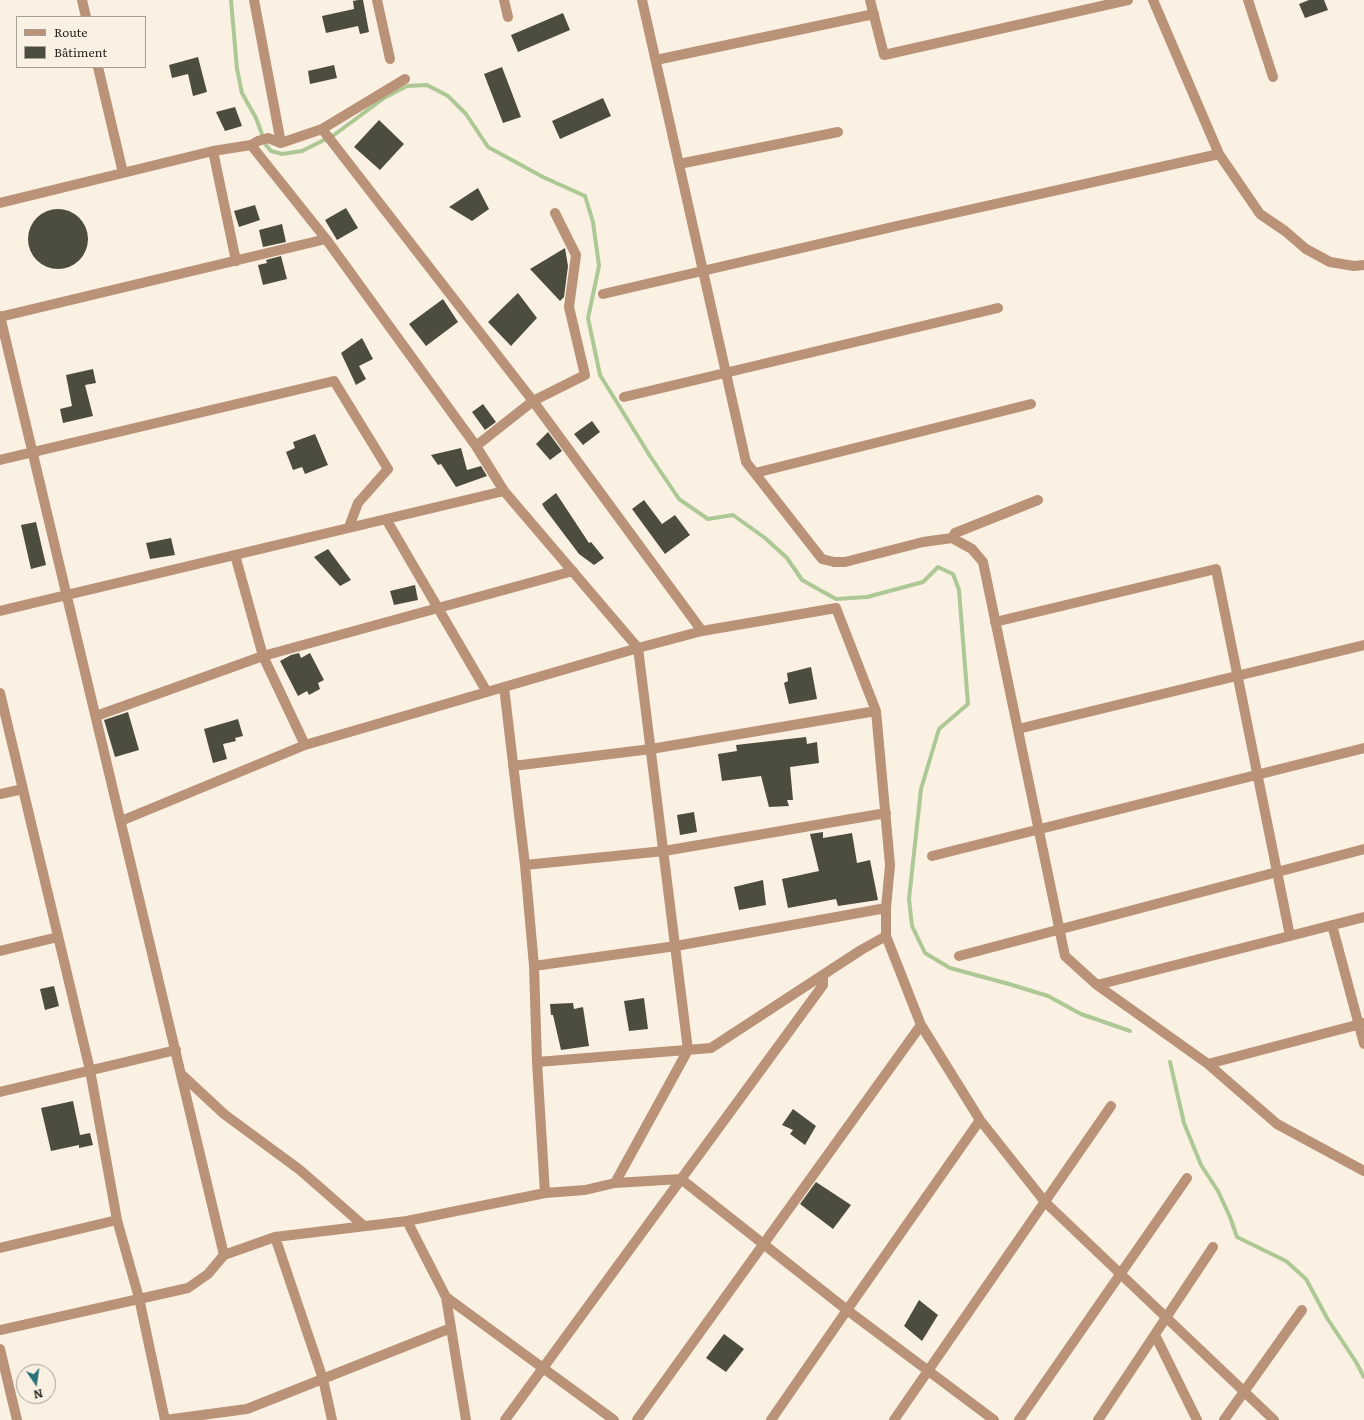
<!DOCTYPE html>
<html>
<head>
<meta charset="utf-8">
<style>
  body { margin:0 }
  #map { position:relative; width:1364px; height:1420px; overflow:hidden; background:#faf1e3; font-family:Literata,serif }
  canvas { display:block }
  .legend { position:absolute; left:16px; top:16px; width:130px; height:52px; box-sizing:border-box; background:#faf1e3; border:1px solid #a7a096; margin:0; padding:5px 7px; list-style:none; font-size:12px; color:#2a2722 }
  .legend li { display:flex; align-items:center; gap:8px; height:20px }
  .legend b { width:20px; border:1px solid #a7a096 }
  .north { position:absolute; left:16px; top:1364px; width:40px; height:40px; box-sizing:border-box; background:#faf1e3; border:1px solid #a7a096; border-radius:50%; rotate:167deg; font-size:11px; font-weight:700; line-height:16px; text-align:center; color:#2a2722 }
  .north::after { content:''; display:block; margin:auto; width:14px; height:18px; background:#29727b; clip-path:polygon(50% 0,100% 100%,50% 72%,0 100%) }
</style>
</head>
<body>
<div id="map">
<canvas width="1364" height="1420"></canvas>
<ul class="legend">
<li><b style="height:5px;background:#ba9278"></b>Route</li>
<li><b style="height:11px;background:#4d4d3f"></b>Bâtiment</li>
</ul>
<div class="north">N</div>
</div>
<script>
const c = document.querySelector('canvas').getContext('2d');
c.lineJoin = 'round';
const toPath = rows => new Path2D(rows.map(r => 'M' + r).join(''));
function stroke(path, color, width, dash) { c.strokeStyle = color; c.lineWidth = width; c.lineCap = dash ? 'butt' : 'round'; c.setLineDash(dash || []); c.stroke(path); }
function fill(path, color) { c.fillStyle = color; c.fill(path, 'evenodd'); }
const stream = toPath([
  [231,0,237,69,242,93,256,118,266,145,271,151,282,154,302,151,324,140],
  [334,135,384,98,407,86,427,85,448,96,466,114,488,147,543,177,585,196,593,222,599,266,588,318,600,375,650,456,679,499,708,519,733,515,765,538,787,558,802,580,836,599,867,597,923,582,938,567,953,574,959,590,968,704,939,729,921,789,909,899,912,926,925,953,950,968,1009,984,1048,996,1081,1014,1130,1031],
  [1170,1062,1184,1123,1201,1165,1218,1191,1230,1217,1237,1237,1286,1261,1306,1279,1327,1318,1356,1362,1364,1377]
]);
const building = toPath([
  [358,0,363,0,369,32,360,34,358,26,326,33,322,16,354,9,353,1],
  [1309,0,1324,0,1328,10,1305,18,1299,4],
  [563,13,570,30,518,52,511,35],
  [198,57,207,92,193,96,188,74,172,78,169,65],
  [334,65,337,78,310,84,308,71],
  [502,67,521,117,503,123,484,74],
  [603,98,611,116,560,139,552,121],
  [235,107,242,126,225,131,216,112],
  [379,120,404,144,380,170,354,147],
  [478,188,489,209,472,221,449,207],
  [255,205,260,220,239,227,234,211],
  [346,208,358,228,337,240,325,220],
  '28 239a30 30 0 1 1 60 0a30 30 0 1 1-60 0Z',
  [282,224,286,242,263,247,259,230],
  [565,248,568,266,564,297,560,301,530,269],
  [281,256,287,279,263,285,258,265,267,263,266,260],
  [518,293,537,318,511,346,488,322],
  [443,299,458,322,426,346,409,324],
  [362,338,373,359,359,366,366,379,356,385,341,353],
  [93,369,96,383,85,385,93,416,63,423,60,409,72,406,66,375],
  [483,404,496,422,485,430,472,412],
  [592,421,600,432,583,445,574,434],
  [548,432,562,451,550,460,536,444],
  [315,434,328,465,305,474,302,467,293,470,286,452,295,448,293,442],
  [461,448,467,470,481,466,487,476,456,487,441,464,438,465,431,455],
  [556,493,589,543,591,542,604,558,594,565,579,554,545,509,542,504],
  [644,500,662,524,675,515,690,535,665,554,632,509],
  [36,522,46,565,31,569,21,525],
  [171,538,175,555,150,559,146,543],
  [328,549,351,580,340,586,314,557],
  [415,585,418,600,394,605,390,591],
  [299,653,301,658,310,653,324,680,318,683,320,689,309,695,307,691,298,696,280,661,291,655],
  [811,667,817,699,789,704,784,683,788,681,787,673],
  [128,712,139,750,115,757,104,720],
  [238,719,243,736,235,738,236,741,223,744,227,759,213,763,204,729],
  [806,737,807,744,817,742,819,763,790,767,793,800,787,800,789,806,769,807,761,776,722,781,718,754,737,751,736,745],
  [694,812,697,832,680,835,677,815],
  [823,832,823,838,852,833,857,863,870,860,878,900,838,906,836,899,788,908,782,879,819,871,810,834],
  [763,880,766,905,739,910,734,887],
  [54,986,59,1006,45,1010,40,989],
  [644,998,648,1029,629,1031,624,1001],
  [573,1003,574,1009,583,1007,589,1046,561,1050,553,1015,551,1015,550,1004],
  [73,1101,80,1135,90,1133,93,1145,79,1148,79,1145,51,1151,41,1108],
  [793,1109,816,1126,805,1145,790,1134,793,1130,782,1125],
  [816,1182,851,1205,833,1229,800,1204],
  [919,1300,938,1315,922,1341,904,1326],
  [724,1334,744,1349,726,1372,706,1358]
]);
const minor = toPath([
  [82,0,86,17],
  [254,0,281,143],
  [377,0,390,59],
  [504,0,508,17],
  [642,0,746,462,822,559,834,562,845,562,923,542,952,538,972,549,983,562,1065,956,1097,985,1208,1064,1277,1124,1364,1171],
  [870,0,884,55,1128,0],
  [1153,0,1219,154,1260,214,1285,231,1306,249,1330,262,1354,266,1364,265],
  [1248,0,1273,77],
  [656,60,874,14],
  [98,67,123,173],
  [322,129,533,401,702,631],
  [251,145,326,239,476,446,504,491,638,648,688,1050,615,1183],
  [213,151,236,261],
  [679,164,838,132],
  [0,203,213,151,251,145,258,141,268,138,281,143,322,129,405,79],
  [603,294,901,225,1219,154],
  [0,316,224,1255],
  [0,317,326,239],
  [624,397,998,308],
  [476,446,533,401,585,375,569,307,576,255,555,213],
  [0,460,334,381,388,469,358,503,349,527],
  [755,473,1031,404],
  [386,519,487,692],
  [952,538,955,533,1038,500],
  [235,555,263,656,305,745],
  [0,611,504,491],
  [995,622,1216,569,1290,936],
  [504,687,525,865,534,966,537,1062,545,1193],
  [0,693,90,1070,117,1220,139,1298,165,1420],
  [96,716,263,656,573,571],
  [1018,729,1364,645],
  [513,766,651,749,876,711],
  [0,794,23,789],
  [121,821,305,745,638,648,702,631,836,608,876,711,890,865,886,908,886,936,921,1025,980,1120,1045,1202,1274,1420],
  [932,856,1364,748],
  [525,865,664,851,886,813],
  [1332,925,1364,1044],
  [0,951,58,937],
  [959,956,1364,849],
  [534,966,676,946,886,908],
  [1097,985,1364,917],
  [537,1062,711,1048,861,950,886,936],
  [1208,1064,1364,1023],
  [181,1074,224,1114,300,1170,364,1226],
  [0,1092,176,1050],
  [407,1221,446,1297,466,1420],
  [275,1237,323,1379,332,1420],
  [0,1248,117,1220],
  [446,1297,614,1420],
  [0,1330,188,1288,208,1274,224,1255,275,1237,407,1221,545,1193,585,1190,615,1183,681,1179,847,1310,994,1420],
  [1155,1335,1197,1420],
  [0,1349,17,1420],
  [165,1420,247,1409,451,1328],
  [505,1420,823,985,823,975],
  [637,1420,921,1025],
  [771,1420,847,1310,980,1120],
  [894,1420,1111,1106],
  [1019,1420,1187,1178],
  [1098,1420,1213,1247],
  [1224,1420,1302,1310]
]);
stroke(stream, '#adc895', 4);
fill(building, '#4d4d3f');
stroke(minor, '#ba9278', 10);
</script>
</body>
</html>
